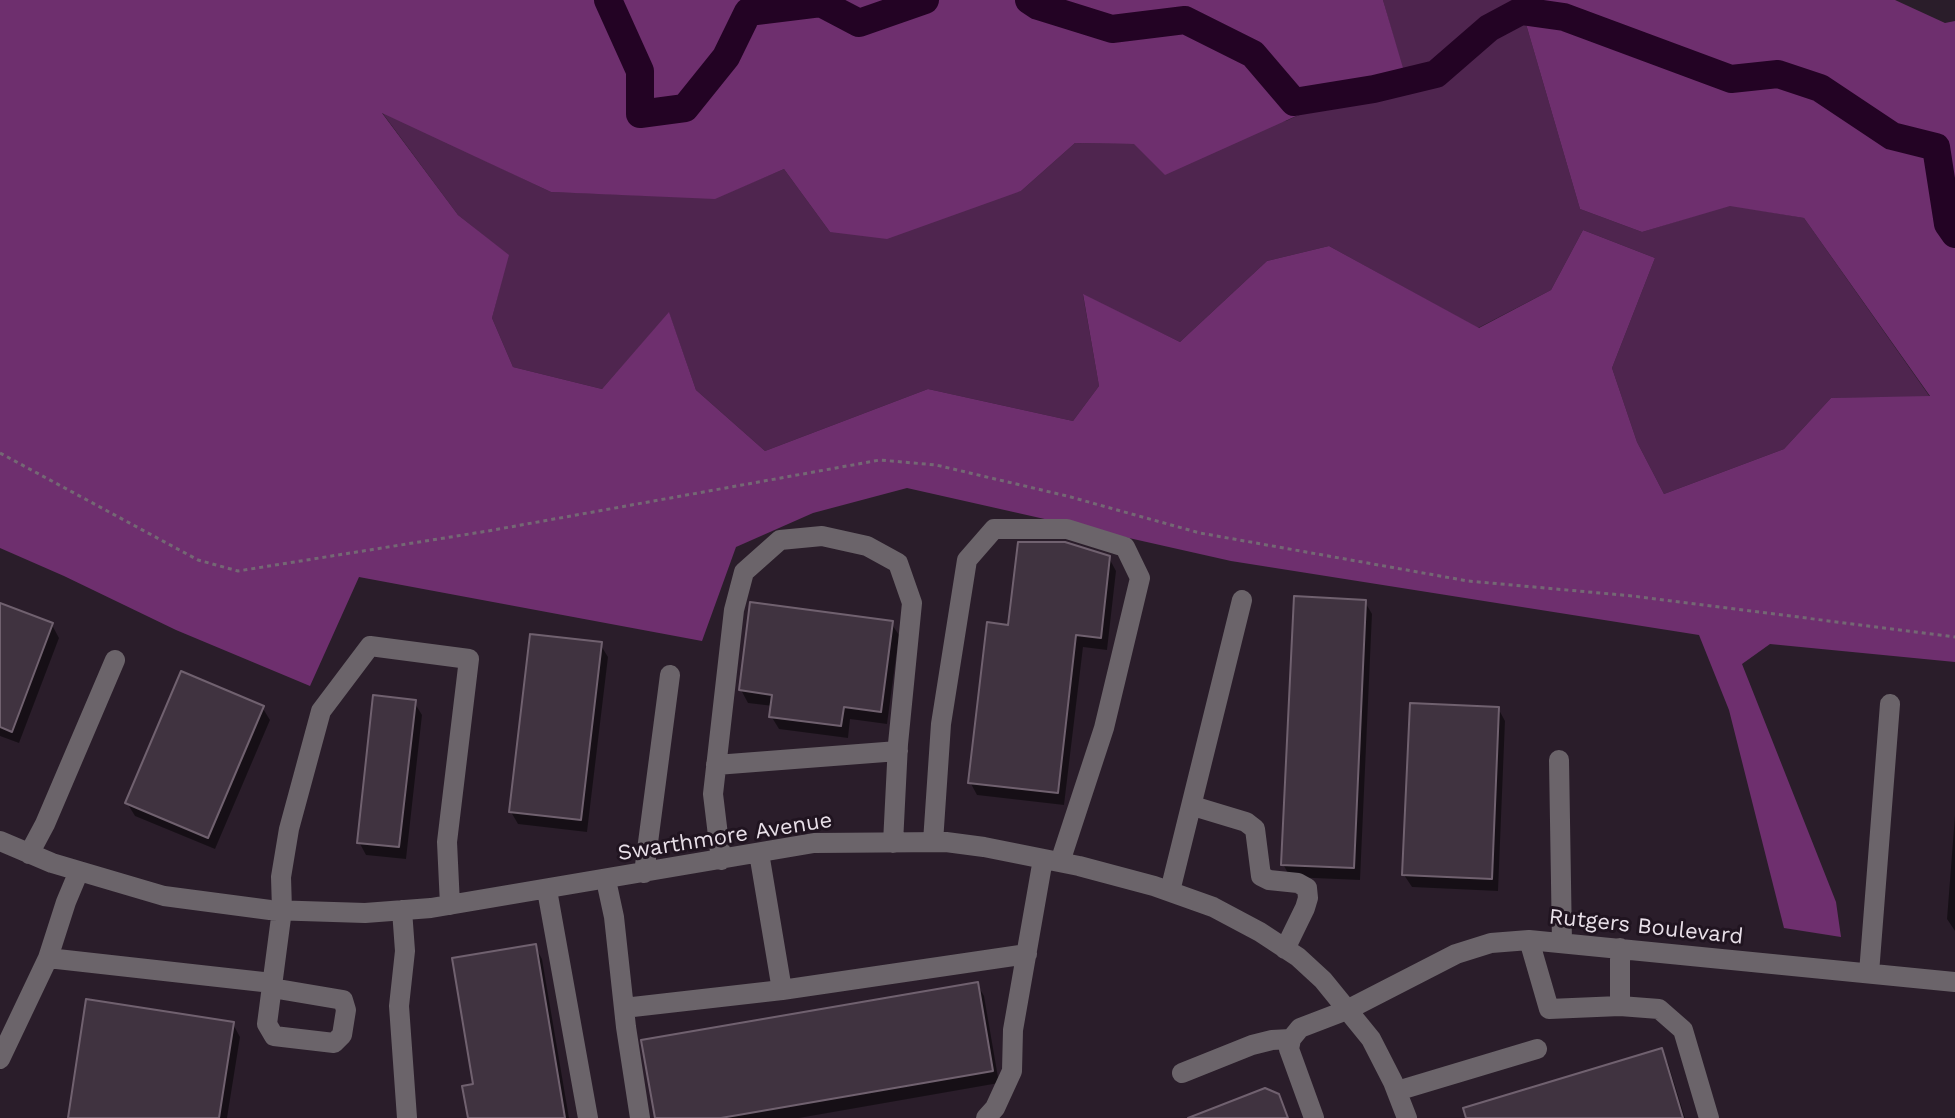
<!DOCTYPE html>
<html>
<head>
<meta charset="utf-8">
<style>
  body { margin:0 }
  canvas { display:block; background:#2a1d2a }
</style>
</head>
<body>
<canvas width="1955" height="1118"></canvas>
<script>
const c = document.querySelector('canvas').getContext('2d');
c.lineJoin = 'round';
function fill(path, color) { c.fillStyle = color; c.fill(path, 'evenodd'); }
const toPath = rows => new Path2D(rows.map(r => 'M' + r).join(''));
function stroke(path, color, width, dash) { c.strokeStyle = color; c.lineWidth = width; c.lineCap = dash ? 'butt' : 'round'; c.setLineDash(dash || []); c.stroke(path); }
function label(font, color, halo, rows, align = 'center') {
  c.font = font + ' "Work Sans",sans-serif'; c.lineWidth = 6; c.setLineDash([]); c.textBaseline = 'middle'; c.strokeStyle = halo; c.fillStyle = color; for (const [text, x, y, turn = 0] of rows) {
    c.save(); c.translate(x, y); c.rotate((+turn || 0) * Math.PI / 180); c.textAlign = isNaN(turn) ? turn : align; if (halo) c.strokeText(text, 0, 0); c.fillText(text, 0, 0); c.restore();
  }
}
const green = toPath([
  [1383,0,1519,0,1580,209,1642,232,1730,205,1804,218,1930,397,1831,398,1784,449,1664,494,1637,442,1612,368,1655,258,1583,230,1551,290,1478,328,1329,246,1267,261,1180,342,1083,295,1099,386,1073,421,928,389,765,451,696,390,669,313,602,389,513,367,492,318,508,255,458,215,381,111,551,192,715,198,784,169,830,232,1021,191,1075,143,1134,144,1286,121,1402,68]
]);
const forest = toPath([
  [0,0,1383,0,1403,68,1165,175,1134,144,1075,143,1021,191,887,239,830,232,784,169,715,199,551,192,382,113,458,215,509,255,492,318,513,367,602,389,669,312,696,390,765,451,928,389,1073,421,1099,386,1083,294,1180,342,1267,261,1329,246,1479,328,1551,290,1583,230,1655,258,1612,368,1637,442,1664,494,1784,449,1831,398,1930,396,1804,218,1730,206,1642,232,1580,209,1519,0,1895,0,1945,23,1955,21,1955,662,1770,644,1742,664,1836,902,1841,937,1784,928,1729,710,1699,635,1231,561,907,488,813,513,736,547,702,641,359,577,310,686,176,630,64,576,0,548]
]);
const shadow = toPath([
  [1109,558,1116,571,1107,650,1083,647,1064,805,977,795,970,782],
  [1365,602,1372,614,1360,880,1290,877,1283,864],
  [0,605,52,625,59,638,19,743,0,736],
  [891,623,899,635,887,724,850,719,848,738,779,729,771,716,773,706,748,703,741,690],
  [600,644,608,657,587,832,518,824,511,812],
  [414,702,422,715,406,859,366,855,359,842],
  [262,707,270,720,215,849,135,816,127,803],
  [1498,708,1505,721,1498,891,1412,887,1404,875],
  [1955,815,1955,931,1947,919],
  [535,946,542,959,569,1118,470,1118,475,1086],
  [977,984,984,996,999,1083,799,1118,657,1118],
  [233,1024,240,1037,227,1118,70,1118],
  [1661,1050,1668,1063,1685,1118,1468,1118]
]);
const river = toPath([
  [608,0,640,71,640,114,685,108,726,57,748,12,821,3,859,23,925,0],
  [1029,0,1038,6,1112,29,1185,20,1253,54,1294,102,1374,89,1436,74,1489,28,1521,11,1564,17,1731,79,1778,74,1820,88,1892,136,1936,147,1948,224,1955,234]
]);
const building = toPath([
  [1018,542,1065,542,1110,556,1101,638,1076,635,1058,793,968,783,987,622,1008,625,1018,542],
  [1294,596,1366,600,1354,868,1281,865,1294,596],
  [750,602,893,621,881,712,844,707,841,726,769,717,772,695,739,690,750,602],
  [0,603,53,623,12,732,0,727,0,603],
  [530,634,602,642,581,820,509,812,530,634],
  [181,671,264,706,208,838,125,803,181,671],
  [373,695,416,700,399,847,357,843,373,695],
  [1410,703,1499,707,1492,879,1402,875,1410,703],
  [536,944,565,1118,468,1118,462,1086,473,1084,452,958,536,944],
  [978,982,993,1071,721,1118,655,1118,641,1040,978,982],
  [86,999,234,1022,219,1118,68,1118,86,999],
  [1662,1048,1683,1118,1466,1118,1463,1108,1662,1048],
  [1265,1088,1279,1094,1288,1118,1188,1118,1265,1088]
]);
const path = toPath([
  [0,453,198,560,238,571,488,531,880,460,936,465,1067,496,1200,533,1468,581,1633,596,1955,637]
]);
const minor = toPath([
  [1559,760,1562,943],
  [716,765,898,751],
  [1193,806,1246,822,1255,829,1261,876,1269,880,1298,883,1307,888,1308,898,1305,908,1285,949],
  [0,841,52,863,164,896,270,910,365,913,431,908,814,843,946,842,984,847,1079,866,1154,886,1213,907,1260,932,1298,957,1323,980,1371,1039,1393,1082,1407,1118],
  [933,842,941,724,967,560,994,529,1067,529,1125,547,1140,578,1104,728,1060,862],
  [759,853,782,990],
  [29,854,45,824,115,660],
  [721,860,713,794,734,610,744,572,780,540,822,536,867,546,898,563,912,603,898,744,893,843],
  [79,871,66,902,48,958,272,983],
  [644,873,670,675],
  [606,880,614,917,626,1027,640,1118],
  [547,890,588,1118],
  [1170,891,1242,600],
  [402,910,405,951,399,1006,407,1118],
  [1529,940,1549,1009,1620,1006,1620,948],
  [1869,973,1890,704],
  [272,988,343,1000,346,1010,342,1035,334,1043,274,1036,267,1024,282,910,281,877,289,829,321,711,370,646,469,659,447,842,450,905],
  [1620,1006,1659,1009,1683,1030,1709,1118],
  [624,1008,782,990,1027,954],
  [0,1059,48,958],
  [1182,1073,1252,1045,1272,1040,1291,1039],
  [1397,1091,1537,1049],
  [986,1118,995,1108,1012,1071,1013,1030,1043,859],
  [1314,1118,1289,1049,1291,1039,1300,1028,1347,1010,1456,954,1491,943,1529,940,1955,982]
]);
const streetNames = [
  ["Swarthmore Avenue",725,837,-9],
  ["Rutgers Boulevard",1646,927,6]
];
fill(green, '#4f254f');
fill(forest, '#6e2f6e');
fill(shadow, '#0007');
stroke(river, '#230324', 28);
fill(building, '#403340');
stroke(building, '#70616f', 2);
stroke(path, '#746874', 3, [4, 4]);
stroke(minor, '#6b646a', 20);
label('22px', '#e9e0e9', '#201420', streetNames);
</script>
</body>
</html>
